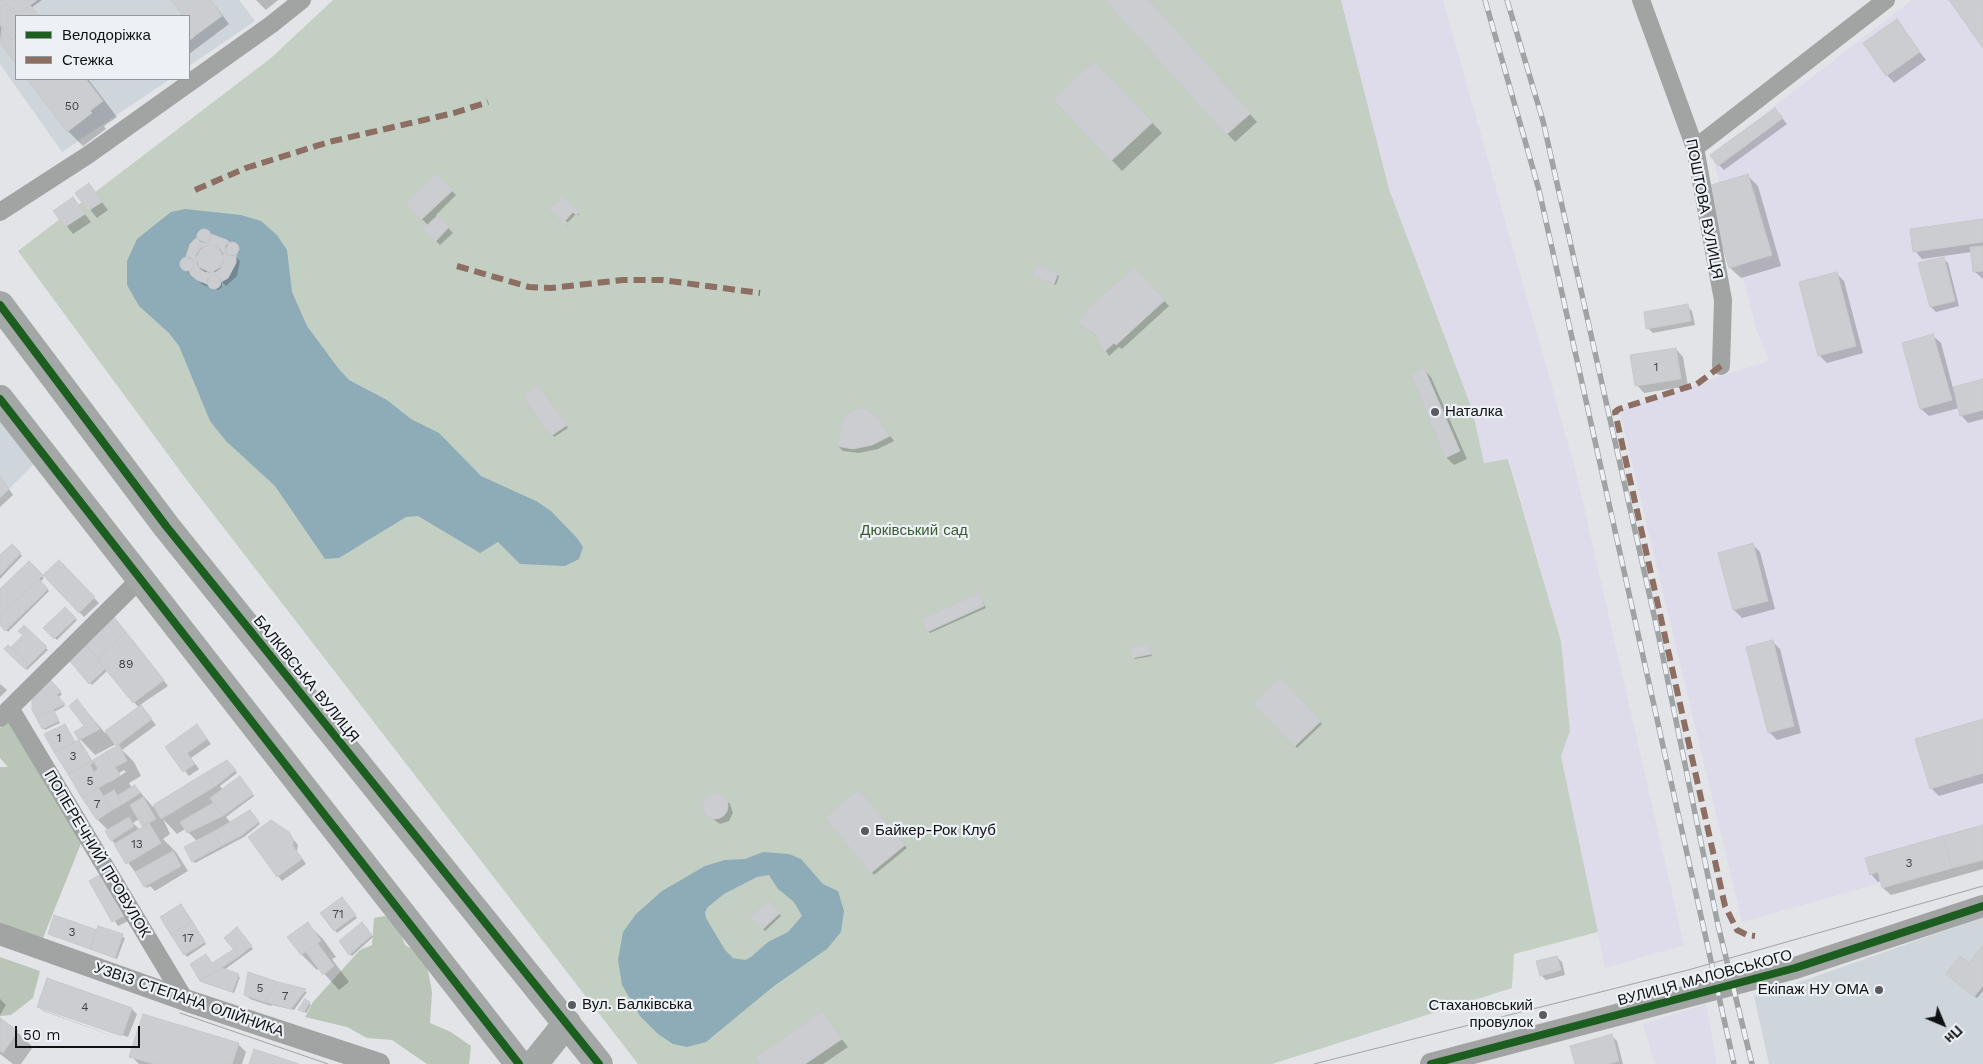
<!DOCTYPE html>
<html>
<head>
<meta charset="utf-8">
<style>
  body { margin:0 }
  #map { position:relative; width:1983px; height:1064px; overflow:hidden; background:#e2e4e7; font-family:"Work Sans",sans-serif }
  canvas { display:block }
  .legend { position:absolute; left:15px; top:15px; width:175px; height:65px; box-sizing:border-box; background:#edf1f6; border:1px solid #94979b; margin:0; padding:6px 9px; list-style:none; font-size:15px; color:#0f1112 }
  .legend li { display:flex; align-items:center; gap:10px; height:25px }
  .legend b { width:25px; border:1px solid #94979b }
  .north { position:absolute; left:1918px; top:999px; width:50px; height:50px; -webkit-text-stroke:4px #edf1f6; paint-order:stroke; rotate:135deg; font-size:14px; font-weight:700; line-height:20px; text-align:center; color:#0f1112 }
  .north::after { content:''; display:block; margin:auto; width:18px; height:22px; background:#0f1112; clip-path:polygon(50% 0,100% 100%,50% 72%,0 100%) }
  .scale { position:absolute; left:15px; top:1026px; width:125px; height:22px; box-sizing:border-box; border:2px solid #0f1112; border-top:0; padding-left:6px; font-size:15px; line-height:18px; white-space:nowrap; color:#0f1112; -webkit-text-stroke:4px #edf1f6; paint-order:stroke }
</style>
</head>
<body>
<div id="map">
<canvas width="1983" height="1064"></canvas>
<ul class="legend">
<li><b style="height:6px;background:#1b5e20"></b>Велодоріжка</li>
<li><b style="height:6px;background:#8d6e63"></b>Стежка</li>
</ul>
<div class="north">Пн</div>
<div class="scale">50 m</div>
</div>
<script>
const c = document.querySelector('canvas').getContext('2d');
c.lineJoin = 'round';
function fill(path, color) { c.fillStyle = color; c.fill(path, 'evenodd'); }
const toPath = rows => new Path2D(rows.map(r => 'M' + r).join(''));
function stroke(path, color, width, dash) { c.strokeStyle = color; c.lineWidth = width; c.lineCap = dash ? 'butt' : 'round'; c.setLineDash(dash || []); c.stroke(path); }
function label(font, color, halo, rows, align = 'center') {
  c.font = font + ' "Work Sans",sans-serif'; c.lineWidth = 4.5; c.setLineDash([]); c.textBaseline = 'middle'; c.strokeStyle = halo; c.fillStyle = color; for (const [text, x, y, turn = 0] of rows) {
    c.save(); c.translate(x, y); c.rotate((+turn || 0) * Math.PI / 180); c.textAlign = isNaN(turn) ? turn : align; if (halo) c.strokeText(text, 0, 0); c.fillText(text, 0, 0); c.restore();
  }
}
const built = toPath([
  [0,0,239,0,255,21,189,66,189,16,16,16,16,79,170,79,62,152,0,64],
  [0,402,41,457,0,498],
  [1983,917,1983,1064,1769,1064,1754,996,1783,988]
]);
const industrial = toPath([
  [1341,0,1443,0,1576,472,1684,945,1605,968,1561,756,1570,731,1561,641,1509,459,1484,463,1472,409,1389,189],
  [1912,0,1983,0,1983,854,1742,922,1619,409,1769,361,1756,329,1712,154],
  [1706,1004,1717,1064,1655,1064,1643,1024]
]);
const green = toPath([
  [333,0,1341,0,1389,189,1472,409,1484,463,1508,459,1561,641,1570,731,1561,756,1598,932,1514,954,1512,988,1272,1064,638,1064,186,479,18,251,271,58]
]);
const forest = toPath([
  [8,719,84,836,41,943,0,924,0,767,8,767,0,758,0,728],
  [385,916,397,924,405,945,421,954,427,966,432,992,430,1023,451,1032,471,1046,469,1064,427,1064,392,1040,367,1038,347,1027,305,1017,313,1002,360,950,372,945,374,918],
  [0,957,40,971,33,998,11,1015,0,1016]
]);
const water = toPath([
  [185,209,241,215,261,221,277,235,287,250,292,292,307,326,338,368,349,380,387,400,411,419,439,433,481,476,536,501,551,511,577,538,583,547,579,559,565,566,520,564,498,542,480,553,418,516,406,517,339,558,325,559,275,486,226,441,210,421,179,346,169,333,139,306,127,285,127,261,137,239,171,212],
  [763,852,789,854,801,859,823,884,838,891,844,911,841,932,827,949,774,986,706,1042,687,1047,673,1044,658,1034,640,1016,622,985,618,960,623,932,636,914,662,891,705,866,725,860,745,859],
  [769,875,778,889,794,902,802,916,788,932,768,942,751,957,745,960,733,958,725,950,706,918,705,912,708,907,724,894,757,877]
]);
const shadow = toPath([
  [0,0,42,0,31,8,40,16,16,16,16,62,0,41],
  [172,0,211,0,229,24,189,54,189,16,184,16],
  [256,0,278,0,266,10],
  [1107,0,1148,0,1257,122,1235,142],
  [1896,21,1926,60,1894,83,1887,75],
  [1104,73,1162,133,1122,171,1055,100],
  [29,79,88,79,117,117,104,126,106,129,83,146,68,131],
  [1775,109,1787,124,1724,170,1719,165],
  [436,175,456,195,436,215,453,233,440,245,424,229,428,225,406,204],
  [1747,175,1758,186,1781,266,1741,278,1730,268,1706,187],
  [89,185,108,210,97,218,77,193],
  [561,196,580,215,576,214,566,224,568,227,549,208,552,209,563,199],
  [73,199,91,222,73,234,55,211],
  [1983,220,1983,279,1975,272,1972,252,1922,259,1915,251],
  [203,231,220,237,229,244,233,243,240,252,235,256,240,261,237,276,226,286,222,282,222,287,218,290,203,285,181,266,183,260,190,260,187,257,204,243,199,237],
  [1943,258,1948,263,1959,306,1936,312,1931,307,1920,264],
  [1134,269,1169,306,1122,349,1119,347,1109,356,1097,336,1079,324],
  [1057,274,1059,276,1056,285,1034,276],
  [1837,274,1844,281,1863,353,1827,363,1819,355],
  [1687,306,1692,311,1695,325,1653,333,1648,328],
  [1933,336,1941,343,1953,388,1983,380,1983,419,1968,423,1961,415,1959,408,1929,416,1921,409],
  [1676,349,1683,357,1688,386,1644,393,1637,385],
  [1424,370,1431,377,1467,459,1454,465,1446,457],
  [540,389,568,428,554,437,524,397],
  [879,421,894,441,878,449,859,453,843,451,838,446],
  [0,476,13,495,0,507],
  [1752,544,1760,552,1775,609,1742,618,1734,610,1719,553],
  [12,545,22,556,0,579,0,557],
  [59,562,99,603,84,617,46,577,45,578],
  [29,563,44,578,40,582,49,591,8,632,0,623,0,591],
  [979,595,986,608,930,633,928,631],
  [65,608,77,620,57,640,45,628],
  [114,618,168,686,140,705,156,725,122,750,134,762,141,776,129,783,132,788,135,786,153,807,227,761,237,773,220,786,223,790,242,780,254,796,226,817,230,822,252,813,260,824,244,837,195,863,193,861,197,841,185,829,177,834,163,819,170,834,163,839,176,852,188,871,155,891,150,886,147,888,145,886,112,840,108,830,98,820,75,743,79,742,83,746,93,762,118,747,116,744,95,755,80,739,86,726,77,700,105,733,139,708,108,670,92,685,71,660],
  [124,770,126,772,110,782,110,779],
  [139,819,144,827,140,830,133,823],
  [24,626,48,650,27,670,5,649,11,649,24,635],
  [1772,641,1780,649,1801,733,1777,740,1769,732],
  [1148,644,1152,656,1135,659,1133,657],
  [1280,679,1322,724,1297,748,1254,703],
  [50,682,62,694,58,698,65,706,54,712,60,723,45,730,43,728],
  [0,684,7,690,0,697],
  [1983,721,1983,783,1939,796,1931,788],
  [201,731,211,744,191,758,199,769,189,776,167,748],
  [859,791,907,848,874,875,827,818],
  [717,794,730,804,733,813,729,821,720,824,706,814,703,805,708,797],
  [1983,827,1983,869,1891,895,1883,888,1881,881,1878,882,1871,874],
  [288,833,298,845,297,851,306,864,282,881,278,876],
  [101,876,128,921,118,926,91,881],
  [343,900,357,918,337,933,322,913],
  [768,902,781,916,765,931,752,917],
  [183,907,206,944,187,957,162,918],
  [308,924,323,939,336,957,332,959,349,982,339,990,319,968,317,970,302,955,289,937],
  [362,924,373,937,352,956,350,954],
  [99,927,125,938,117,959,49,933,97,932],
  [239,931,253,949,224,970,240,977,234,993,204,983,201,980,212,964,235,949],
  [1983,947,1983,991,1977,998,1949,976,1969,964],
  [1557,957,1562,962,1565,975,1546,980,1541,975],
  [48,980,132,1009,137,1014,128,1037,42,1007,42,1010,127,1041,43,1011,38,1006],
  [278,983,307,992,294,1010,272,1005,271,1006,250,999,245,994],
  [0,999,6,1005,0,1015],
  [309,1003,311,1005,306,1013,300,1009],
  [822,1013,848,1047,823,1064,761,1064],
  [0,1021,17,1032,33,1047,21,1064,13,1064,0,1054],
  [1612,1036,1617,1041,1623,1064,1576,1064],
  [238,1044,246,1052,242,1064,139,1064,131,1056]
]);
const building = toPath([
  [0,0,37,0,16,16,6,3,0,8,0,0],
  [171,0,211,0,222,16,196,35,189,25,189,16,183,16,171,0],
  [1105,0,1149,0,1251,113,1226,135,1105,0],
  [1949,0,1983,0,1983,48,1949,0],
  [6,3,16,17,16,36,11,40,0,25,0,8,6,3],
  [30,5,39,16,16,17,16,16,30,5],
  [1897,19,1920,52,1886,76,1863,43,1897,19],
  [189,25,196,35,189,41,189,25],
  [2,27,11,40,16,36,16,64,0,43,2,27],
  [1094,61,1153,122,1111,161,1053,100,1094,61],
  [27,79,86,79,103,101,90,111,92,113,67,132,27,79],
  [1775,108,1783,118,1718,166,1710,155,1775,108],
  [436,173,453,190,421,220,405,204,436,173],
  [1748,174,1772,255,1729,268,1705,187,1748,174],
  [89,183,102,202,88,211,75,193,89,183],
  [561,194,579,212,576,215,573,212,565,221,568,223,565,225,548,208,550,205,552,207,561,199,559,197,561,194],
  [73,197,85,214,65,227,53,211,73,197],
  [438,215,449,227,435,242,423,229,438,215],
  [1983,219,1983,242,1913,252,1910,229,1983,219],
  '197 236a7 7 0 1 1 14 0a7 7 0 1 1-14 0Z',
  [211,234,227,240,229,242,225,251,229,255,236,255,236,263,228,278,221,282,218,276,213,275,209,277,207,284,197,280,191,275,189,271,194,267,194,262,191,259,186,257,190,244,196,238,206,243,211,238,211,234],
  [207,245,217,246,224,257,222,266,211,273,199,267,196,258,200,250,207,245],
  '225 249a7 7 0 1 1 14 0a7 7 0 1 1-14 0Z',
  '196 259a14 14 0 1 1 28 0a14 14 0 1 1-28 0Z',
  [1983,246,1983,271,1973,272,1970,247,1983,246],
  [1944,257,1955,301,1930,307,1918,263,1944,257],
  '180 264a7 7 0 1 1 14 0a7 7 0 1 1-14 0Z',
  [1036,265,1058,273,1054,284,1032,276,1036,265],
  [1134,267,1165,300,1116,345,1114,343,1104,352,1095,334,1077,324,1087,314,1085,312,1134,267],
  [1837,272,1856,346,1818,356,1799,282,1837,272],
  '207 282a7 7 0 1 1 14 0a7 7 0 1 1-14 0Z',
  [1688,304,1691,321,1646,329,1644,312,1688,304],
  [1933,334,1952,400,1920,409,1902,343,1933,334],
  [1676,348,1681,379,1635,386,1630,355,1676,348],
  [1424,368,1460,451,1445,458,1411,374,1424,368],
  [1983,379,1983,410,1960,416,1953,387,1983,379],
  [538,385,567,425,551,436,523,396,538,385],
  [858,408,865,409,875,415,890,436,872,445,853,449,837,446,843,421,850,412,858,408],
  [0,476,9,489,0,498,0,476],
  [1753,543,1768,601,1733,610,1718,553,1753,543],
  [12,544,21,553,0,575,0,555,12,544],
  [59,560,95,597,79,613,43,575,59,560],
  [29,561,43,575,0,617,0,589,29,561],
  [39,579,48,589,5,631,0,625,0,617,39,579],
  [979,593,984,606,927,632,921,619,979,593],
  [65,607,76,618,54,639,43,628,65,607],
  [114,617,126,632,97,659,85,644,114,617],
  [24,625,47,647,29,665,11,647,23,635,18,631,24,625],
  [126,632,164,680,133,703,97,659,126,632],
  [1773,640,1794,726,1768,733,1746,647,1773,640],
  [1149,643,1151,654,1132,658,1130,647,1149,643],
  [85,644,105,669,89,684,69,660,85,644],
  [8,645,29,665,25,669,4,649,8,645],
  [1280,677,1321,721,1294,747,1253,703,1280,677],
  [50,680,61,691,57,695,65,704,36,717,32,710,32,700,50,680],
  [77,699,100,729,79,740,74,732,84,726,69,706,77,699],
  [141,705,152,719,116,746,105,731,141,705],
  [53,709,59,721,42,729,36,717,53,709],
  [1983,719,1983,773,1930,789,1915,739,1983,719],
  [65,724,75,742,54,752,44,734,65,724],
  [197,724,207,739,187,753,195,764,183,772,165,747,197,724],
  [79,740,91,761,68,774,54,752,79,740],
  [119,745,127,761,115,767,106,752,119,745],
  [106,752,120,775,82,798,68,774,91,761,93,763,90,765,94,772,98,769,93,760,106,752],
  [227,760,236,770,214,787,207,772,227,760],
  [207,772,214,787,161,819,153,805,207,772],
  [240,776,253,794,223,816,210,798,240,776],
  [135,785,140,793,123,804,117,796,135,785],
  [98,787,112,810,97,820,82,798,98,787],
  [859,789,905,845,871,873,825,818,859,789],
  [114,790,123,804,112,810,104,796,114,790],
  '702 806a13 13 0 1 1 26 0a13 13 0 1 1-26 0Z',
  [143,797,156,819,142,826,130,805,143,797],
  [213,803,223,816,187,833,180,822,213,803],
  [250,810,259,822,242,835,221,846,213,832,250,810],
  [129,817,134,826,111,841,105,831,129,817],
  [271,820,289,832,293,839,293,846,302,859,277,877,248,837,271,820],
  [149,823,161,843,126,864,114,844,149,823],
  [1983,825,1983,860,1952,868,1943,836,1983,825],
  [213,832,221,846,192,862,184,847,213,832],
  [1943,836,1952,868,1882,888,1878,872,1870,875,1865,858,1943,836],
  [173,851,181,866,144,887,135,872,173,851],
  [101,874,124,916,112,922,89,881,101,874],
  [342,897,356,915,334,931,320,913,342,897],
  [769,900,780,913,762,930,750,917,769,900],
  [181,904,192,921,171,935,160,917,181,904],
  [54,915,97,930,90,949,48,934,54,915],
  [192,921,205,942,184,955,171,935,192,921],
  [308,922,321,941,301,955,287,937,308,922],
  [362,922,372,935,349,955,339,941,362,922],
  [98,926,123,934,115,958,90,949,98,926],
  [237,927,252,946,239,956,224,938,237,927],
  [318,944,334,966,323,975,306,952,318,944],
  [1983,945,1983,986,1974,997,1946,974,1960,956,1969,963,1983,945],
  [234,949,239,956,217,971,212,963,234,949],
  [206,954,217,971,200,981,190,964,206,954],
  [1557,956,1561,970,1540,976,1536,961,1557,956],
  [222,968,239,974,232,992,200,981,222,968],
  [248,972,278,982,265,1002,244,995,248,972],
  [47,978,132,1008,122,1036,37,1007,47,978],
  [278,982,306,989,291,1009,265,1002,278,982],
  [305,999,310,1002,304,1012,298,1010,305,999],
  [822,1011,842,1039,805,1064,760,1064,755,1058,822,1011],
  [143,1014,239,1043,232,1064,154,1064,129,1057,143,1014],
  [0,1018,18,1031,3,1053,0,1051,0,1018],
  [1612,1034,1619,1061,1608,1064,1575,1064,1570,1046,1612,1034],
  [254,1049,299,1064,249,1064,254,1049]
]);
const minor = toPath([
  [1641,0,1695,148,1723,300,1721,366],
  [1695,148,1886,0],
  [0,212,88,155,272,24,302,0],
  [10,708,185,1000],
  [0,718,139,580]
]);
const tertiary = toPath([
  [0,934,185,1000,379,1064],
  [1431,1064,1795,968,1983,906]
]);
const primary = toPath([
  [0,305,166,526,599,1064],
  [0,399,519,1064],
  [534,1064,567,1023]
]);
const tram = toPath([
  [0,945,354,1064],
  [180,1013,328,1064],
  [1314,1064,1688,970,1983,886]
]);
const rail = toPath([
  [1485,0,1539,190,1734,1064],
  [1507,0,1543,121,1658,633,1718,925,1752,1064]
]);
const quiet = toPath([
  [195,190,246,168,329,142,454,113,488,102],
  [457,266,529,287,551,288,623,280,662,280,760,293],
  [1721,366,1697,384,1619,409,1615,412,1725,906,1737,930,1747,935,1755,936]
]);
const cycleway = toPath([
  [0,305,166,526,599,1064],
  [0,399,519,1064],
  [1431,1064,1795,968,1983,906]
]);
const markers = [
  [1435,412,5,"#595b5d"],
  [865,831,5,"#595b5d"],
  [1879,990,5,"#595b5d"],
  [572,1005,5,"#595b5d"],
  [1543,1015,5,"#595b5d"]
];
const numberNames = [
  ["50",72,106],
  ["1",1656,367],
  ["89",126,664],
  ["1",59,738],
  ["3",73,756],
  ["5",90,781],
  ["7",97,804],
  ["13",137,844],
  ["3",1909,863],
  ["71",338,914],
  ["3",72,932],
  ["17",188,938],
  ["5",260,988],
  ["7",285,996],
  ["4",85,1007]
];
const streetNames = [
  ["ПОШТОВА ВУЛИЦЯ",1704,209,79],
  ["БАЛКІВСЬКА ВУЛИЦЯ",306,679,51],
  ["ПОПЕРЕЧНИЙ ПРОВУЛОК",97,854,59],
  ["ВУЛИЦЯ МАЛОВСЬКОГО",1705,978,-15],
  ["УЗВІЗ СТЕПАНА ОЛІЙНИКА",189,1000,19]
];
const poiNames = [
  ["Наталка",1445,412],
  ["Байкер-Рок Клуб",875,831],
  ["Екіпаж НУ ОМА",1869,990,"right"],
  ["Вул. Балківська",582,1005],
  ["Стахановський",1533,1006,"right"],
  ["провулок",1533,1023,"right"]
];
const parkNames = [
  ["Дюківський сад",914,531]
];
fill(built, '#ced5db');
fill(industrial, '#dedcea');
fill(green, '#c4cfc3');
fill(forest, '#b9c6b7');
fill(water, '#8eacb7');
fill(shadow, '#0003');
fill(building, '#cccdd0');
stroke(building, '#c8c9cb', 1);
stroke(minor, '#a1a4a2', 18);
stroke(tertiary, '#a1a4a2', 22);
stroke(primary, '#a3a8a6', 28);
stroke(tram, '#a0a3a3', 1);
stroke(rail, '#a0a3a3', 5.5);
stroke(rail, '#edf1f6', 4, [11]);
stroke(quiet, '#8d6e63', 6, [12, 6]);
stroke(cycleway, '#1b5e20', 8);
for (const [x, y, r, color] of markers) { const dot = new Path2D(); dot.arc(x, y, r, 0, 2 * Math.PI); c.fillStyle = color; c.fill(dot); stroke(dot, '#edf1f6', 2); }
label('12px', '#404244', null, numberNames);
label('15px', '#0f1112', '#edf1f6', streetNames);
label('15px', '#0f1112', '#edf1f6', poiNames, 'left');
label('15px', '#3a5b2e', '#edf1f6', parkNames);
</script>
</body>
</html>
